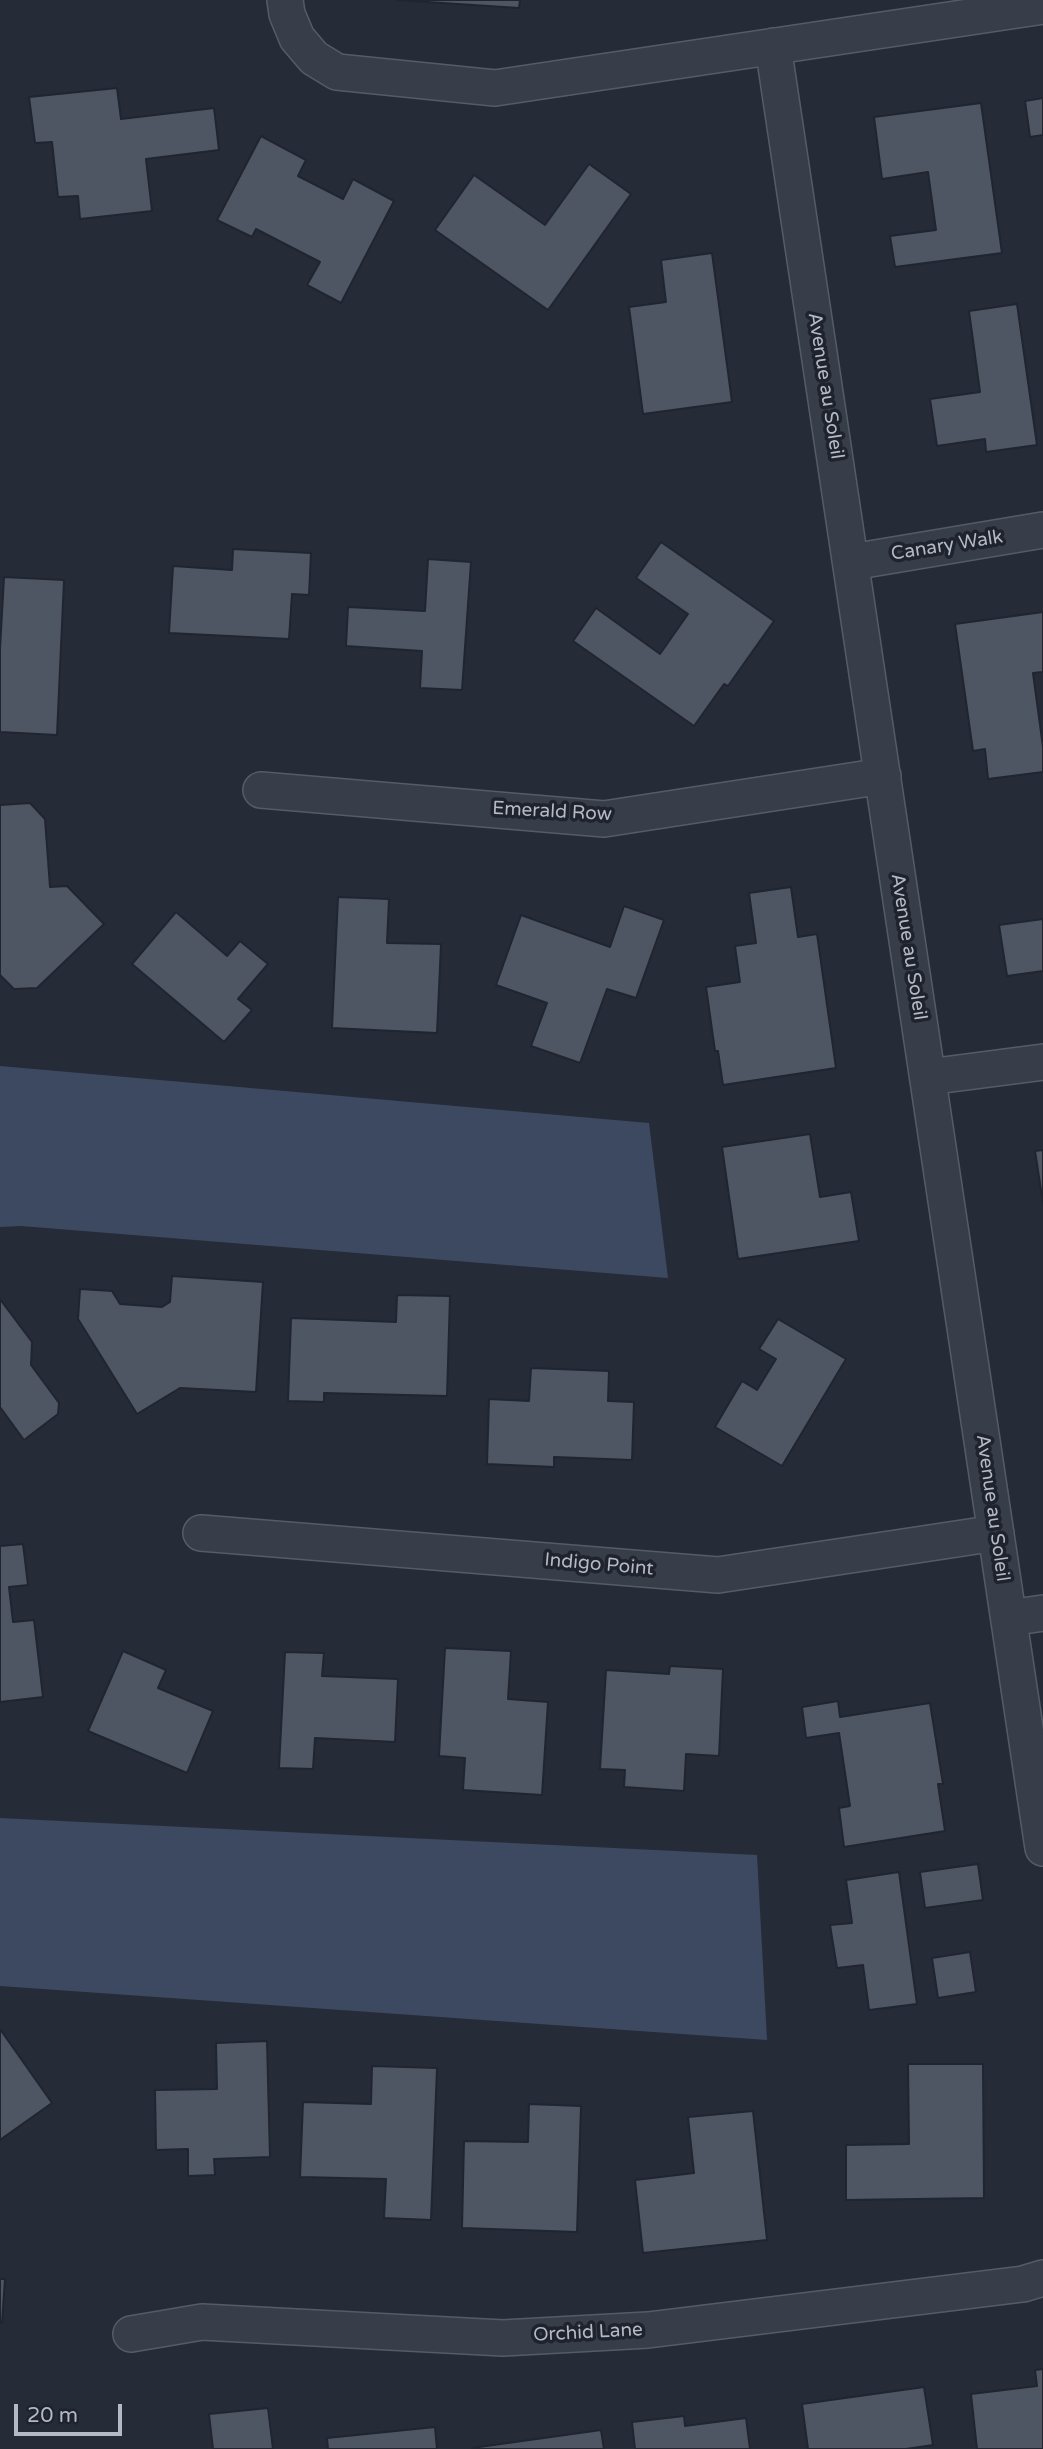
<!DOCTYPE html>
<html>
<head>
<meta charset="utf-8">
<style>
  body { margin:0 }
  #map { position:relative; width:1043px; height:2449px; overflow:hidden; background:#252c38; font-family:"Varela Round",sans-serif }
  canvas { display:block }
  .scale { position:absolute; left:14px; top:2404px; width:108px; height:32px; box-sizing:border-box; border:4px solid #b4b9c5; border-top:0; padding-left:9px; font-size:21px; line-height:24px; white-space:nowrap; color:#b4b9c5; -webkit-text-stroke:5px #1e232e; paint-order:stroke }
</style>
</head>
<body>
<div id="map">
<canvas width="1043" height="2449"></canvas>
<div class="scale">20 m</div>
</div>
<script>
const c = document.querySelector('canvas').getContext('2d');
c.lineJoin = 'round';
function fill(path, color) { c.fillStyle = color; c.fill(path, 'evenodd'); }
const toPath = rows => new Path2D(rows.map(r => 'M' + r).join(''));
function stroke(path, color, width, dash) { c.strokeStyle = color; c.lineWidth = width; c.lineCap = dash ? 'butt' : 'round'; c.setLineDash(dash || []); c.stroke(path); }
function label(font, color, halo, rows, align = 'center') {
  c.font = font + ' "Varela Round",sans-serif'; c.lineWidth = 7; c.setLineDash([]); c.textBaseline = 'middle'; c.strokeStyle = halo; c.fillStyle = color; for (const [text, x, y, turn = 0] of rows) {
    c.save(); c.translate(x, y); c.rotate((+turn || 0) * Math.PI / 180); c.textAlign = isNaN(turn) ? turn : align; if (halo) c.strokeText(text, 0, 0); c.fillText(text, 0, 0); c.restore();
  }
}
const water = toPath([
  [0,1066,649,1123,668,1278,21,1226,0,1227],
  [0,1818,757,1855,767,2040,0,1986]
]);
const building = toPath([
  [397,0,520,0,519,8,397,0],
  [117,88,121,119,214,108,219,150,146,159,152,211,80,219,78,196,58,197,52,142,35,143,29,97,117,88],
  [1043,98,1043,135,1030,137,1025,101,1043,98],
  [981,103,1002,253,895,267,890,236,936,230,928,172,882,179,874,117,981,103],
  [261,136,306,160,298,176,343,199,353,179,394,201,341,303,307,285,320,262,256,229,252,237,217,220,261,136],
  [589,164,631,194,548,310,435,230,474,175,545,225,589,164],
  [712,253,732,402,643,414,629,307,666,302,661,260,712,253],
  [1017,304,1037,445,986,452,985,439,937,446,930,399,980,392,969,311,1017,304],
  [661,542,774,621,728,686,724,684,694,726,573,641,596,608,660,654,688,614,636,578,661,542],
  [233,549,311,553,309,595,292,594,289,639,169,633,173,566,232,570,233,549],
  [428,559,471,562,462,690,420,688,422,651,346,646,348,607,425,611,428,559],
  [4,577,64,580,57,735,0,732,0,649,4,577],
  [1043,612,1043,672,1033,673,1043,747,1043,772,988,779,985,749,973,751,955,624,1043,612],
  [30,803,45,819,50,887,67,886,104,924,37,988,14,989,0,975,0,805,30,803],
  [791,887,798,937,817,934,836,1068,723,1085,718,1051,715,1051,706,987,740,982,735,946,756,943,749,893,791,887],
  [338,897,389,899,387,943,441,944,437,1033,332,1028,338,897],
  [624,906,664,920,636,998,607,989,580,1063,531,1046,547,1003,496,985,521,915,610,947,624,906],
  [176,912,227,956,240,941,268,964,238,999,252,1010,224,1042,132,964,176,912],
  [1043,919,1043,971,1007,976,999,925,1043,919],
  [810,1134,820,1197,851,1192,859,1241,738,1259,722,1147,810,1134],
  [1043,1150,1043,1203,1035,1151,1043,1150],
  [172,1276,263,1282,256,1392,180,1388,137,1414,78,1319,80,1289,112,1291,120,1304,162,1307,170,1302,172,1276],
  [397,1295,450,1296,447,1396,324,1393,324,1402,288,1401,291,1318,396,1322,397,1295],
  [0,1299,32,1342,31,1365,59,1403,58,1414,24,1440,0,1407,0,1299],
  [778,1319,846,1359,782,1466,715,1427,742,1381,757,1390,776,1359,759,1349,778,1319],
  [531,1368,609,1371,608,1401,634,1402,632,1460,554,1457,554,1467,487,1464,489,1399,529,1401,531,1368],
  [23,1544,28,1585,9,1587,13,1622,34,1620,43,1697,0,1702,0,1546,23,1544],
  [445,1648,511,1651,508,1699,548,1702,542,1795,463,1790,465,1758,439,1756,445,1648],
  [123,1651,166,1670,158,1688,213,1711,187,1773,88,1731,123,1651],
  [285,1652,324,1653,322,1676,398,1679,395,1742,315,1738,313,1769,279,1768,285,1652],
  [670,1666,723,1669,719,1756,686,1754,684,1791,624,1787,625,1770,600,1769,606,1670,669,1674,670,1666],
  [838,1701,840,1717,930,1703,943,1784,938,1784,945,1831,844,1847,839,1808,850,1806,839,1733,806,1738,802,1707,838,1701],
  [978,1864,983,1900,925,1908,920,1872,978,1864],
  [899,1872,917,2004,869,2010,863,1965,837,1968,830,1925,852,1923,846,1880,899,1872],
  [970,1952,976,1992,938,1998,932,1958,970,1952],
  [0,2029,52,2103,0,2140,0,2029],
  [267,2041,270,2157,214,2159,215,2175,188,2176,188,2149,156,2150,155,2090,217,2089,216,2043,267,2041],
  [908,2064,983,2064,984,2198,846,2200,846,2145,909,2144,908,2064],
  [372,2066,437,2068,431,2220,384,2218,386,2179,300,2177,303,2102,371,2104,372,2066],
  [529,2104,581,2106,577,2232,462,2228,464,2141,528,2142,529,2104],
  [753,2111,767,2240,643,2253,635,2180,694,2173,688,2117,753,2111],
  [0,2279,5,2279,2,2323,0,2323,0,2279],
  [1043,2369,1043,2449,977,2449,971,2394,1037,2386,1035,2370,1043,2369],
  [924,2387,933,2445,906,2449,808,2449,802,2404,924,2387],
  [268,2408,273,2449,213,2449,209,2414,268,2408],
  [684,2416,685,2426,746,2418,750,2449,635,2449,632,2422,684,2416],
  [435,2427,437,2449,328,2449,327,2438,435,2427],
  [601,2430,604,2449,472,2449,472,2448,601,2430]
]);
const minor = toPath([
  [285,0,287,14,297,38,314,58,337,72,495,88,1043,6],
  [773,46,1043,1848],
  [852,562,1043,530],
  [261,790,604,819,883,776],
  [928,1077,1043,1062],
  [201,1533,718,1575,996,1533],
  [1009,1618,1043,1613],
  [131,2334,202,2322,503,2338,648,2330,1023,2284,1043,2278]
]);
const streetNames = [
  ["Avenue au Soleil",825,386,81],
  ["Canary Walk",947,546,-9],
  ["Emerald Row",552,812,3],
  ["Avenue au Soleil",908,947,81],
  ["Avenue au Soleil",992,1508,82],
  ["Indigo Point",599,1565,5],
  ["Orchid Lane",588,2333,-3]
];
fill(water, '#3c4960');
fill(building, '#4e5664');
stroke(building, '#202530', 2);
stroke(minor, '#565c67', 38);
stroke(minor, '#383e49', 35);
label('19px', '#b4b9c5', '#1e232e', streetNames);
</script>
</body>
</html>
